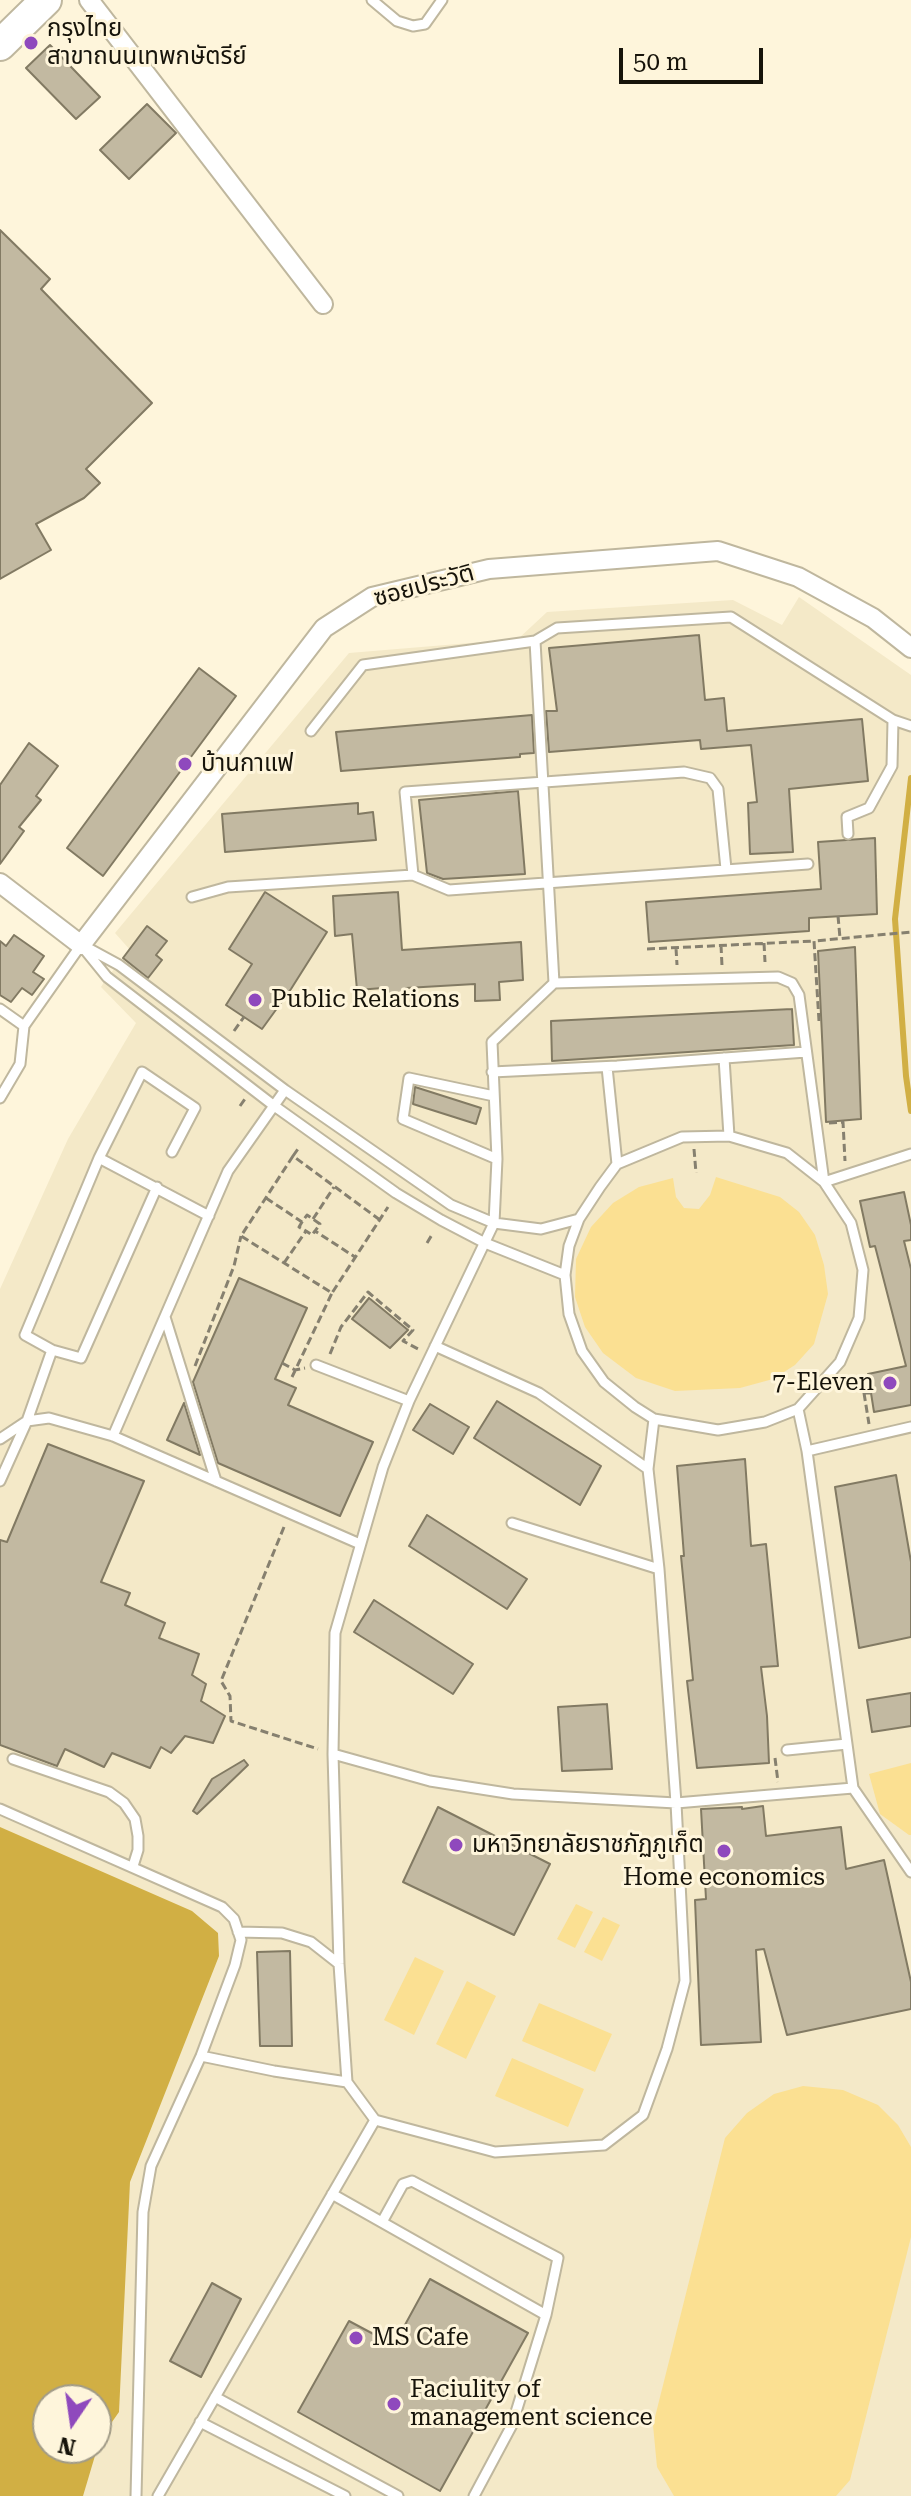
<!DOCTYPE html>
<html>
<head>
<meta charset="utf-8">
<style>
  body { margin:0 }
  #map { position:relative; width:911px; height:2496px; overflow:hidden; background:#fef5db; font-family:"Roboto Serif",serif }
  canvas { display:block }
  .north { position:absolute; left:32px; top:2384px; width:80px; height:80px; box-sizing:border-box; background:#fef5db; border:2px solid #a19b87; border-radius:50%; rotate:193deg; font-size:22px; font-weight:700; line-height:32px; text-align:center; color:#16130a }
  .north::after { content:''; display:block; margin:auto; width:28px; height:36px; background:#8f49bd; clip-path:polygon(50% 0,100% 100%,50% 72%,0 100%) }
  .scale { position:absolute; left:619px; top:48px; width:144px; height:36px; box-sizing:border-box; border:4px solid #16130a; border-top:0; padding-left:10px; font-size:24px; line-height:28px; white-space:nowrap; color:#16130a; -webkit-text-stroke:6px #fef5db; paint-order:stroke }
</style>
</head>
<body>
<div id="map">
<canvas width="911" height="2496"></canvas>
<div class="north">N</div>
<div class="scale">50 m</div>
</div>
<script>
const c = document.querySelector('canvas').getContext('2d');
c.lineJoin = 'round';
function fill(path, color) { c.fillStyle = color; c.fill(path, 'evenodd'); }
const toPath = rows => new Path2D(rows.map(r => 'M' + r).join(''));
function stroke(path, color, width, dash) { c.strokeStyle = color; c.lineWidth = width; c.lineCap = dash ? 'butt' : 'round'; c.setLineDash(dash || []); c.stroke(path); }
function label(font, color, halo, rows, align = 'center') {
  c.font = font + ' "Roboto Serif","Noto Sans Thai",serif'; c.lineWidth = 6; c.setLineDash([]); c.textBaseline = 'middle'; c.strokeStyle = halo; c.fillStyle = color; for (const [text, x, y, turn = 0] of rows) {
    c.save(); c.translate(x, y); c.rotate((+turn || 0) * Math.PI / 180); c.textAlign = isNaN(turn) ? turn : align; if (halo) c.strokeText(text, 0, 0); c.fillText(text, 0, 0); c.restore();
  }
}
const built = toPath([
  [799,597,911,675,911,2496,0,2496,0,1289,68,1139,136,1023,101,987,107,977,131,951,115,933,349,653,518,639,547,612,733,600,782,625],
  [48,2400,96,2400,96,2448,48,2448]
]);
const green = toPath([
  [716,1177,780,1197,799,1212,815,1235,824,1265,828,1294,814,1344,795,1365,773,1379,740,1388,675,1391,636,1378,603,1353,585,1327,575,1297,576,1259,591,1227,613,1203,639,1187,673,1178,676,1197,684,1208,699,1209,710,1195],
  [911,1763,911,1835,909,1835,880,1814,869,1774],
  [576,1904,593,1912,575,1948,557,1939],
  [603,1917,620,1925,602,1961,584,1952],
  [415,1957,444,1971,414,2035,384,2020],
  [467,1981,496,1996,466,2059,436,2044],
  [539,2003,612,2034,595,2072,522,2041],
  [512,2058,584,2089,568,2127,495,2096],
  [803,2086,843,2090,878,2105,898,2125,911,2147,911,2237,850,2480,836,2496,674,2496,657,2467,653,2425,725,2138,747,2113,774,2094]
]);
const water = toPath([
  [0,1827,192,1911,218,1933,219,1956,130,2182,119,2412,100,2439,83,2496,0,2496],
  [48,2400,96,2400,96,2448,48,2448]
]);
const stream = toPath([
  [911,778,895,919,906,1076,911,1111]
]);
const building = toPath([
  [50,45,100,97,76,119,26,68,50,45],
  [147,104,176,133,129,179,100,150,147,104],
  [0,230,50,279,41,289,152,403,86,469,100,483,84,498,36,524,51,550,0,579,0,230],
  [699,635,705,700,724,698,727,731,862,719,868,781,789,789,793,852,750,854,748,803,757,802,751,745,701,749,700,740,549,752,546,711,557,711,549,648,699,635],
  [199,668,236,696,103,876,67,848,199,668],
  [532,715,534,753,520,754,520,757,341,771,336,732,532,715],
  [29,743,58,766,36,796,41,800,19,827,24,831,0,864,0,785,29,743],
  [518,791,525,874,443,879,427,873,419,800,518,791],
  [358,803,358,814,373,812,376,840,225,852,222,814,358,803],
  [875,838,877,914,809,918,809,931,649,942,646,902,821,889,818,842,875,838],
  [265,892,327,932,291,989,262,1029,226,1005,252,964,229,949,265,892],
  [398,892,402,950,521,942,523,980,499,982,500,1000,475,1001,475,984,406,988,407,1003,385,1005,383,988,357,990,352,934,335,936,333,896,398,892],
  [147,926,167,941,156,955,162,960,148,978,123,958,147,926],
  [14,935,44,956,33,972,44,979,32,995,22,988,11,1002,0,995,0,941,6,946,14,935],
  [855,947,861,1119,826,1122,818,951,855,947],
  [792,1009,794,1045,552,1061,551,1021,792,1009],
  [415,1087,481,1108,476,1124,413,1104,415,1087],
  [904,1192,911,1225,911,1240,904,1241,911,1269,911,1405,874,1412,868,1374,906,1366,875,1246,870,1247,860,1201,904,1192],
  [239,1278,307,1308,275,1379,296,1388,288,1405,373,1442,340,1516,218,1463,193,1382,239,1278],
  [369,1298,408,1330,390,1348,352,1319,369,1298],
  [497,1401,601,1466,580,1505,474,1438,497,1401],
  [184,1403,200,1455,167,1440,184,1403],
  [430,1404,469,1427,453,1454,413,1430,430,1404],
  [48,1444,144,1481,101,1582,130,1593,125,1605,165,1623,159,1638,199,1654,192,1675,206,1684,201,1701,225,1716,213,1743,185,1736,171,1753,161,1747,150,1768,112,1753,104,1767,65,1749,57,1766,0,1745,0,1540,7,1542,48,1444],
  [745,1459,751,1546,766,1544,778,1666,761,1667,767,1716,769,1763,697,1768,687,1681,693,1680,681,1556,684,1556,677,1466,745,1459],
  [896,1475,911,1562,911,1637,859,1648,835,1487,896,1475],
  [427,1515,527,1579,507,1609,409,1546,427,1515],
  [374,1600,473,1664,453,1694,354,1632,374,1600],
  [911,1693,911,1726,872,1732,867,1700,911,1693],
  [607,1704,612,1769,562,1771,558,1707,607,1704],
  [244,1760,248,1765,197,1814,193,1811,212,1779,244,1760],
  [763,1806,766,1836,841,1827,846,1869,884,1860,911,1982,911,2009,787,2035,764,1949,756,1950,761,2042,701,2045,695,1900,706,1899,701,1809,742,1807,742,1809,763,1806],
  [438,1807,550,1864,514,1935,403,1882,438,1807],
  [290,1951,292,2046,260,2046,257,1952,290,1951],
  [430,2279,528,2333,440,2491,298,2412,349,2321,394,2345,430,2279],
  [212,2283,241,2299,201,2377,170,2361,212,2283]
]);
const path = toPath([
  [838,916,840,938],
  [764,943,765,962],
  [721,945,722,966],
  [676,948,677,965],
  [647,949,814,941],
  [819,1021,814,941,911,932],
  [234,1031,244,1017],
  [240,1106,245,1099],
  [829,1123,843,1122,845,1161],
  [694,1149,696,1173],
  [293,1156,298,1149],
  [266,1198,302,1222,307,1215,320,1224,315,1231,355,1257],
  [313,1219,334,1187],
  [380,1220,293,1156,241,1236,332,1293,388,1207],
  [302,1222,299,1227,306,1231],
  [427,1243,433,1233],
  [284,1263,306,1231,312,1235,315,1231],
  [330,1354,341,1327,368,1292,413,1330,403,1341,418,1349],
  [282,1363,295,1370,305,1368],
  [195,1366,234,1266,241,1236],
  [292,1377,332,1293],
  [842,1381,864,1393,871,1393],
  [864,1393,869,1424],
  [284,1527,221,1681,230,1696,231,1721,318,1749],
  [775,1758,778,1782]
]);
const service = toPath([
  [372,0,397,21,413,26,425,24,442,0],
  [535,641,554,983],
  [311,731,363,665,535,641,557,628,731,617,893,720,911,726],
  [848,834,847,817,869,808,892,766,893,720],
  [726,869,718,789,710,778,684,772,405,792,413,875,449,890,808,864],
  [192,897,228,887,413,875],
  [81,945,107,977,273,1105,396,1193,441,1220,485,1243,565,1275],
  [84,946,119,965,285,1090,451,1205,494,1223,541,1229,579,1219],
  [0,1009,24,1026],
  [724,1058,729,1136],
  [607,1067,617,1164],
  [492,1072,617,1066,806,1052],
  [494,1096,409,1078,403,1119,497,1159],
  [0,1098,20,1064,24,1026,81,945],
  [99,1158,209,1216],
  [824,1182,911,1154],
  [165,1317,216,1481],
  [435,1346,539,1393,648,1469],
  [52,1350,81,1358,157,1187],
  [316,1365,409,1401],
  [798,1409,807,1451,853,1788,911,1872],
  [654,1419,648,1469,659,1569,676,1803,685,1981,667,2049,643,2115,604,2145,495,2152,375,2120,347,2082,339,1964,333,1754,335,1633,383,1467,409,1401,494,1223,497,1159,492,1042,554,983,778,977,792,983,799,995,824,1182,851,1223,863,1270,859,1318,840,1362,798,1409,765,1422,718,1430,654,1419,635,1407,604,1382,582,1351,569,1314,565,1275,569,1246,579,1219,600,1187,617,1164,682,1137,729,1136,787,1153,824,1182],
  [113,1436,228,1171,285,1090],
  [0,1439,27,1421,49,1418,113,1436,360,1544],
  [807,1451,911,1427],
  [0,1481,27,1421,52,1350,25,1335,99,1158,142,1072,195,1108,172,1152],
  [512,1523,659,1569],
  [787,1750,847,1744],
  [333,1754,430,1781,513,1794,676,1803,853,1788],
  [13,1759,109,1792,124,1803,135,1819,138,1836,138,1850,133,1866],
  [0,1809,222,1907,234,1919,241,1940,235,1965,201,2056,151,2166,143,2212,136,2496],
  [238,1932,282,1933,311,1942,339,1964],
  [201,2056,274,2071,347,2082],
  [332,2194,546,2315,512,2425,474,2496],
  [382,2222,403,2184,412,2181,558,2258,546,2315],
  [215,2397,398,2496],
  [200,2422,345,2496],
  [158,2496,375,2120]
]);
const minor = toPath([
  [89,0,323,304],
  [0,883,81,945,324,628,372,597,489,569,718,551,798,577,873,618,911,648]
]);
const primary = toPath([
  [0,45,46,0]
]);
const markers = [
  [31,43,8,"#8f49bd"],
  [185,764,8,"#8f49bd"],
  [255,1000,8,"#8f49bd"],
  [890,1383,8,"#8f49bd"],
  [456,1845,8,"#8f49bd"],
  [724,1851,8,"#8f49bd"],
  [356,2338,8,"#8f49bd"],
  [394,2404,8,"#8f49bd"]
];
const poiNames = [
  ["กรุงไทย",47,29],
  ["สาขาถนนเทพกษัตรีย์",47,57],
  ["บ้านกาแฟ",201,764],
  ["Public Relations",271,1000],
  ["7-Eleven",874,1383,"right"],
  ["มหาวิทยาลัยราชภัฏภูเก็ต",472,1845],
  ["Home economics",724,1878,"center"],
  ["MS Cafe",372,2338],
  ["Faciulity of",410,2390],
  ["management science",410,2418]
];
const streetNames = [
  ["ซอยประวัติ",424,586,-15]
];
fill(built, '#f4e9c8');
fill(green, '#fbe092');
fill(water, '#d1af44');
stroke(stream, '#d1af44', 6);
fill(building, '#c2b9a1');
stroke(building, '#827a63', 2);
stroke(service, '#bfb79e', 13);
stroke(minor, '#bfb79e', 22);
stroke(primary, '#bfb79e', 34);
stroke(path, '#86806f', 3, [8, 4]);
stroke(service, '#fff', 9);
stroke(minor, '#fff', 18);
stroke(primary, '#fff', 30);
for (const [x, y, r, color] of markers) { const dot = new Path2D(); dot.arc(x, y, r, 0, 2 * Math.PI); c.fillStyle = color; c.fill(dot); stroke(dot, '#fef5db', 3); }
label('24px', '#16130a', '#fef5db', poiNames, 'left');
label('24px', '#16130a', '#fef5db', streetNames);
</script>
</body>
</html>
